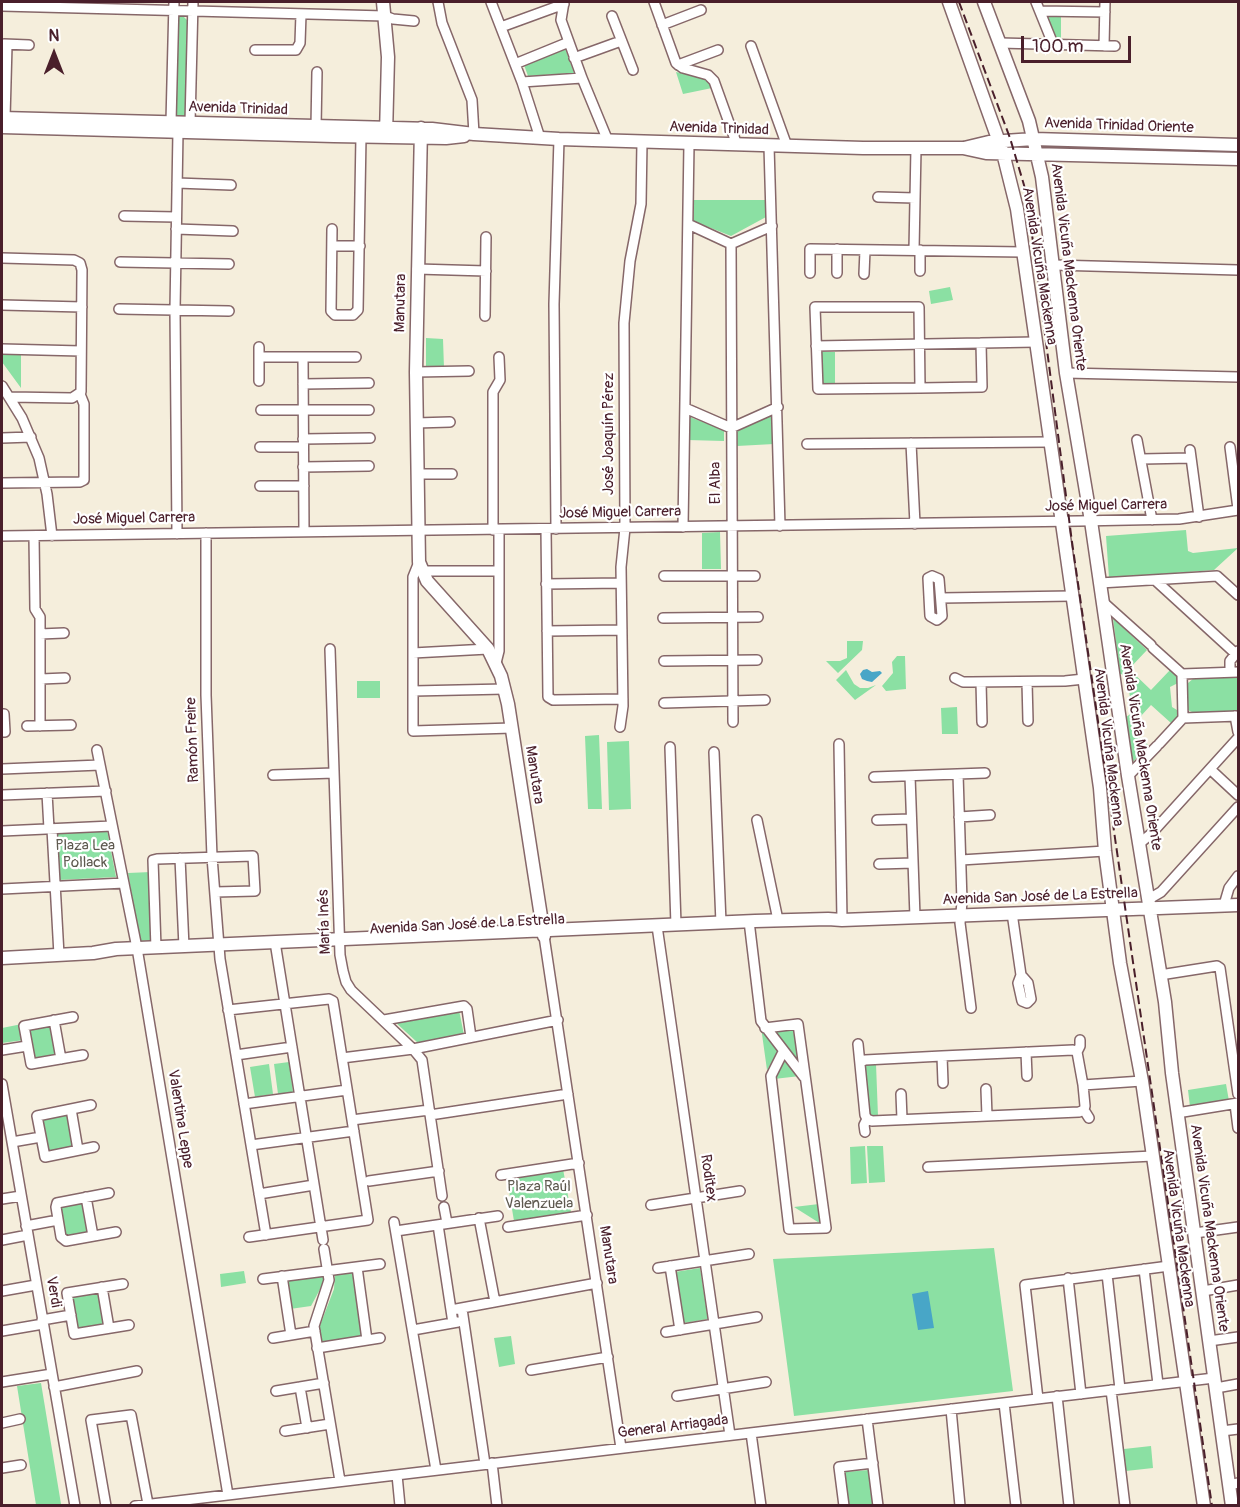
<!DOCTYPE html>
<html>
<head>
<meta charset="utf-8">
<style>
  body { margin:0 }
  #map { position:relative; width:1240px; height:1507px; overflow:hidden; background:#f5eedc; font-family:Pangolin,sans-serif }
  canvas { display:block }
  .frame { position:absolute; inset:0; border:3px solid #4a1f2b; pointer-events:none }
  .north { position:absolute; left:24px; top:24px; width:60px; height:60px; -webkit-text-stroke:4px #fff; paint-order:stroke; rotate:0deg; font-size:16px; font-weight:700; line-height:24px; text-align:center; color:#4a1f2b }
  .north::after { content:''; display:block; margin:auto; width:21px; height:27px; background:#4a1f2b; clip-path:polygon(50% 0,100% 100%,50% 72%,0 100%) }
  .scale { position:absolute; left:1021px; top:36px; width:110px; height:27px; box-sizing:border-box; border:3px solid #4a1f2b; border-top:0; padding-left:8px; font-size:18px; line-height:21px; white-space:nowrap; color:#4a1f2b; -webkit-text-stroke:4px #fff; paint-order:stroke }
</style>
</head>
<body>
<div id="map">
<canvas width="1240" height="1507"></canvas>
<div class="frame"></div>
<div class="north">N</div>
<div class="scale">100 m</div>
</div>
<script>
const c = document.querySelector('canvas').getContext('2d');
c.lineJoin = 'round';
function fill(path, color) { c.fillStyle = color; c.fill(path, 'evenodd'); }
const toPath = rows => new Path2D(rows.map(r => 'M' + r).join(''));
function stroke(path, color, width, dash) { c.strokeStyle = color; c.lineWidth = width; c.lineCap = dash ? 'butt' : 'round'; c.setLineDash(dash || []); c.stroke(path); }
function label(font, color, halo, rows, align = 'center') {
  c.font = font + ' Pangolin,sans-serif'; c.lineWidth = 4.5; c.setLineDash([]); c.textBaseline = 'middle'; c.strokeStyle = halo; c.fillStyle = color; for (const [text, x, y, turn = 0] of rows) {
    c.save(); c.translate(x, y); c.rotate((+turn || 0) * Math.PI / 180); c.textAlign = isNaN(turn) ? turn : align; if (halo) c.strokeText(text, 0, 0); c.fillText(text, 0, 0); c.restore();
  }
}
const green = toPath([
  [1041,14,1061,14,1061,41,1051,41],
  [183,16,188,21,186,119,176,119,177,21,179,17],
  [565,48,574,73,528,76,524,65],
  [676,72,707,79,712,88,683,94],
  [694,200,766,200,766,217,731,236,693,221],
  [950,287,953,300,931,304,929,291],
  [426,338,443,339,444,368,426,369],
  [819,352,835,352,835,385,820,385],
  [2,354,21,354,21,388,2,362],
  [775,414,774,444,737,446,737,429],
  [687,416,724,430,724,441,687,440],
  [1186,530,1188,551,1193,553,1238,548,1214,570,1109,578,1106,536],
  [720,532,721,569,702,569,702,533],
  [1113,618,1147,650,1129,669,1151,690,1170,670,1178,678,1178,683,1170,687,1172,707,1177,710,1178,716,1171,723,1151,705,1130,728,1148,745,1132,763,1126,717,1132,713,1127,675,1120,674],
  [847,641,863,641,862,650,838,673,826,661,840,661,847,658],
  [897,656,905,656,906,689,886,691,882,686,893,673,892,662],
  [846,670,854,684,860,688,868,688,876,685,855,700,836,680],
  [1238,676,1238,711,1194,713,1188,710,1188,683,1194,678],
  [357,681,380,681,380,698,357,698],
  [957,707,958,734,942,734,941,708],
  [599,735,602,809,588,809,585,736],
  [629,741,631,809,609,810,607,742],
  [107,830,116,877,59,880,58,833],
  [151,872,154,940,140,941,128,873],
  [459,1010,464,1035,418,1043,394,1021],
  [53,1023,59,1057,33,1062,27,1028],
  [22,1024,24,1040,2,1043,2,1028],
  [761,1027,780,1049,767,1070],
  [793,1029,798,1060,775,1031],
  [784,1061,800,1076,774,1079],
  [289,1062,293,1092,278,1094,274,1064],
  [269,1064,273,1094,255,1097,250,1067],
  [876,1064,878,1116,870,1116,863,1065],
  [1226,1084,1229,1101,1190,1107,1188,1090],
  [69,1113,75,1149,47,1153,41,1118],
  [865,1146,867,1183,851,1184,850,1147],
  [867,1146,883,1146,885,1182,869,1183],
  [563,1169,571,1212,514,1221,507,1179],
  [81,1203,83,1204,88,1234,66,1239,59,1209,61,1206],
  [819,1204,821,1224,794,1207],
  [994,1248,1013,1391,794,1416,773,1259],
  [700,1268,708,1319,684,1323,675,1272],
  [244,1271,246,1283,221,1287,220,1274],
  [352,1272,363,1337,322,1344,319,1328,334,1289,335,1274],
  [324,1274,325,1280,311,1306,290,1309,286,1279],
  [100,1291,105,1326,77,1330,72,1295],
  [511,1336,515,1364,499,1367,494,1338],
  [41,1383,61,1504,47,1505,36,1505,17,1386],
  [1151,1446,1153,1468,1126,1471,1124,1449],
  [869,1470,873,1505,849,1505,845,1472]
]);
const water = toPath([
  [867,669,872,672,880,671,882,673,872,682,867,681,862,679,860,674,863,670],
  [928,1291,934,1328,918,1330,912,1294]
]);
const minor = toPath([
  [174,2,171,122,178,131,175,310,177,534],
  [438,2,442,23,472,100,474,134],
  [491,2,522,82,540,138],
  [564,2,561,20,582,78,608,141],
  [654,2,676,63,683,68,708,75,714,81,737,145],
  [1036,2,1053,44],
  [2,6,385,16,393,19,414,21],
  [1040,11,1105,12],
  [612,16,633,70],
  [662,25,701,10],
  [501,27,564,4],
  [1000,43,1115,46],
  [4,44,29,45],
  [751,46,787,146],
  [1104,46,1105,2],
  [255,50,296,50,300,43,301,14],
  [574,58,621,41],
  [515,64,569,42],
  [678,65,718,50],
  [522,82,582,78],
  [5,118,7,45],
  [185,127,190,123,193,2],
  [316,127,317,72],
  [769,146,780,526],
  [177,183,231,185],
  [878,197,915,198],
  [124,216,176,217],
  [688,224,731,244,772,226],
  [176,229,233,231],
  [332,229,331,311,335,315,353,315,358,310,361,136],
  [731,244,733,722],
  [332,246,360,246],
  [914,250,916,148],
  [2,258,74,260,80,263,82,270,81,392,72,398,10,397],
  [120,262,229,264],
  [1054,265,1238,270],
  [417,269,486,271],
  [920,271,920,250],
  [810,273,810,249,1023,252],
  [837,273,837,249],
  [864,274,865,250],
  [2,305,82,307],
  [119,309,229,311],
  [485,316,486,237],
  [816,346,1036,342],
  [259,347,259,381],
  [2,349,81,351],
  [259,357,356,357],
  [303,357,304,532],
  [416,372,469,371],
  [1066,373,1238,377],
  [303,384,369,383],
  [2,386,22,418,39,458,47,494,52,536],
  [920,388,919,307,815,307,818,389,920,388,982,387,981,343],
  [685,408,731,428,778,407],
  [261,410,369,410],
  [416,423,450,422],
  [2,438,31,437],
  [303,439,370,438],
  [1137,440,1152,520],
  [911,443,915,524],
  [807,444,1050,442],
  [260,447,303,447],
  [1230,447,1238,509],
  [1190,450,1199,517],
  [1142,459,1191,458],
  [303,467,369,466],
  [417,474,452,474],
  [2,483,80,482,84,480,84,404,80,394],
  [260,486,304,486],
  [683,527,689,144],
  [546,529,548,697,553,700,623,699],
  [556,529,554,304,559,139],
  [493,530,493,392,500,380,499,357],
  [206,533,206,695,212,857,220,959,266,1235],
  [2,536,1079,521,1179,519,1238,510],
  [34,536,35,609,40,617,40,726],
  [419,562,413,577,413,731,512,728],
  [422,571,499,571],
  [664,576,755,576],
  [932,576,939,579,942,616,937,620,930,616,928,578,932,576],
  [1155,580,1236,654],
  [1100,583,1217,576,1238,595],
  [546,584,621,583],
  [941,598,1072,596],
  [1103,602,1151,645],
  [663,618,758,617],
  [547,631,622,630],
  [40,634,64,633],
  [1153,648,1182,674,1238,672],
  [330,649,340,955,343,971,346,982,351,990,413,1049,422,1060,442,1196],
  [413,653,488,649],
  [664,661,757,660],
  [496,663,499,651,499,530],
  [1230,672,1230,661,1238,651],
  [1182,674,1183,718],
  [955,678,963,682,971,682,1065,681,1084,679],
  [41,679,65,678],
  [981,682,982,722],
  [1027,682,1028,721],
  [413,691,505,689],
  [664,703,765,700],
  [2,714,4,714,5,732,2,732],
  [1235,716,1238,732],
  [27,726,71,725],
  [620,727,623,706,621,567,625,528,624,323,630,261,641,204,642,142],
  [839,744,842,920],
  [1159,744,1183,718,1238,716],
  [670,747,676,925],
  [97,750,137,948,228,1495],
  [714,752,721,923],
  [2,769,100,765],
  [1210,769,1238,795],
  [958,774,962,902,960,923,971,1008],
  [273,775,334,773],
  [910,776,915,917],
  [1128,776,1157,746],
  [874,777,985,773],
  [47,793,49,829],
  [2,795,106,791],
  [959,817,990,815],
  [757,820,778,920],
  [877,820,911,819],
  [52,829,59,955],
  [2,831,112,826],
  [1140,843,1151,834,1238,738],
  [180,858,184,947],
  [961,860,1105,851],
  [879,864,913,863],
  [2,889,124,883],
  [1149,899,1161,892,1238,807],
  [1224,905,1229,888,1238,876],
  [1012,913,1021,975,1018,983,1022,1001,1027,1003,1031,999,1028,983,1021,975],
  [749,921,761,1021,804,1077],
  [657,926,730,1435],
  [544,936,621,1448],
  [275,942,323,1240],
  [156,948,153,860,157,859,253,856,255,891,215,892],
  [1160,975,1217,966,1220,968,1238,1094],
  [228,1010,329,999,333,1001,368,1220,249,1237],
  [73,1017,24,1026,31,1064,83,1055],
  [54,1020,61,1059],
  [384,1020,464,1006,467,1009,471,1037],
  [765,1028,798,1024,826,1228,789,1229,771,1076,783,1052],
  [1080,1040,1080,1046,1077,1052,1083,1085,1085,1106,1084,1110,1089,1118],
  [858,1044,865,1115,867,1119,864,1125,865,1132],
  [2,1050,27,1046],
  [1026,1052,1027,1076],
  [236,1055,292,1047],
  [942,1056,943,1083],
  [342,1058,413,1049,558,1020],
  [861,1062,865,1060,942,1056,1073,1050,1077,1052],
  [2,1084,75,1506],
  [1083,1085,1142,1081],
  [986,1089,987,1116],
  [901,1094,902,1119],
  [244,1104,347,1090],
  [1235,1104,1238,1128],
  [91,1105,37,1116,45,1157,94,1147],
  [71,1109,78,1150],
  [1177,1113,1238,1103],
  [430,1115,568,1094],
  [867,1119,872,1121,1079,1112,1084,1110],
  [352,1120,429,1110],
  [12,1142,41,1137],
  [251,1145,354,1131],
  [928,1167,1153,1156],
  [501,1175,579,1163],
  [369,1181,439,1171],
  [109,1193,57,1203,56,1207,61,1237,66,1241,116,1232],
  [259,1194,314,1185],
  [86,1197,93,1236],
  [2,1199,21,1196],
  [651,1205,740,1191],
  [444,1207,447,1223],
  [479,1218,495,1302],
  [394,1222,436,1470],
  [438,1225,453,1323],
  [26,1226,58,1220],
  [508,1227,587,1215],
  [396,1231,498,1216],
  [1195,1233,1238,1227],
  [2,1240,28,1235],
  [324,1249,329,1280,314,1326,340,1481],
  [670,1266,680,1330],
  [357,1267,367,1340],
  [658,1268,749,1254],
  [1144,1269,1158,1384],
  [1107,1274,1120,1389],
  [282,1276,291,1335],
  [1068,1278,1081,1394],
  [263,1279,380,1264],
  [123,1284,67,1293,74,1334,129,1325],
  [102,1287,109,1328],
  [2,1291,36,1285],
  [1203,1291,1238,1285],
  [462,1309,485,1464],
  [451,1310,597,1283],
  [42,1320,71,1315],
  [413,1330,458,1322],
  [2,1331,43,1324],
  [666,1332,757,1317],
  [273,1338,315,1331],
  [1209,1341,1238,1337],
  [317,1348,380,1338],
  [531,1370,608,1357],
  [2,1382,52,1374],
  [54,1387,137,1371],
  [300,1387,307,1428],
  [1216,1388,1238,1384],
  [1111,1390,1125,1506],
  [276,1391,324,1383],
  [677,1396,766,1382],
  [1057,1396,1069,1506],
  [1038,1399,1025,1285,1169,1266],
  [1004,1403,1016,1506],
  [951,1409,960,1506],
  [867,1419,878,1506],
  [2,1423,20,1419],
  [285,1431,330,1424],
  [1222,1431,1238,1429],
  [751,1433,761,1506],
  [492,1463,497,1506],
  [2,1468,21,1465],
  [397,1475,400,1506],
  [1229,1485,1238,1483],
  [106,1506,91,1420,131,1415,148,1504],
  [135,1506,1214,1378],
  [844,1506,839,1467,873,1463]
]);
const major = toPath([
  [383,2,388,57,386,135],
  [949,2,1003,153,1017,209,1100,788,1105,851,1120,963,1142,1081,1204,1506],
  [984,2,1029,121,1042,177,1066,373,1091,521,1128,776,1165,1002,1172,1073,1232,1506],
  [2,118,432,129,474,134,559,139,863,148,963,148,986,153,1238,159],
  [2,127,334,136,446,138,464,136],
  [421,128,416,372,419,562,427,581,488,649,501,676,508,704,544,936],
  [964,148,989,142,1034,139,1238,145],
  [2,958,93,953,116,949,755,921,828,919,842,920,1238,905]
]);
const rail = toPath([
  [959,2,1010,138,1024,185,1030,219,1072,542,1212,1506]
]);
const streetNames = [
  ["Avenida Trinidad",238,109,2],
  ["Avenida Trinidad Oriente",1119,126,2],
  ["Avenida Trinidad",719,129,2],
  ["Avenida Vicuña Mackenna",1039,266,81],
  ["Avenida Vicuña Mackenna Oriente",1068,267,83],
  ["Manutara",401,303,-89],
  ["José Joaquín Pérez",609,434,-90],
  ["El Alba",716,483,-90],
  ["José Miguel Carrera",1106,506,-1],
  ["José Miguel Carrera",620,513,-1],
  ["José Miguel Carrera",134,519,-1],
  ["Ramón Freire",193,740,-92],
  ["Avenida Vicuña Mackenna",1108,747,83],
  ["Avenida Vicuña Mackenna Oriente",1140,747,81],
  ["Manutara",534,775,81],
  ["Avenida San José de La Estrella",1040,897,-2],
  ["María Inés",325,922,-92],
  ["Avenida San José de La Estrella",467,925,-3],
  ["Valentina Leppe",180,1119,81],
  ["Roditex",708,1178,82],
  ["Avenida Vicuña Mackenna",1178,1228,82],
  ["Avenida Vicuña Mackenna Oriente",1209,1228,82],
  ["Manutara",608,1255,81],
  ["Verdi",53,1292,80],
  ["General Arriagada",673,1427,-7]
];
const parkNames = [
  ["Plaza Lea",85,846],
  ["Pollack",85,863],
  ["Plaza Raúl",539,1187],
  ["Valenzuela",539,1204]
];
fill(green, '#8be0a3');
fill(water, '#48a6c7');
stroke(minor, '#866769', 12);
stroke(major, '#866769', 15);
stroke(minor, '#fff', 9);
stroke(major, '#fff', 12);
stroke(rail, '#4a1f2b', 2, [9, 4.5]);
label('15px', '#4a1f2b', '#fff', streetNames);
label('15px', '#5e594f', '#fff', parkNames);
</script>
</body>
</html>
